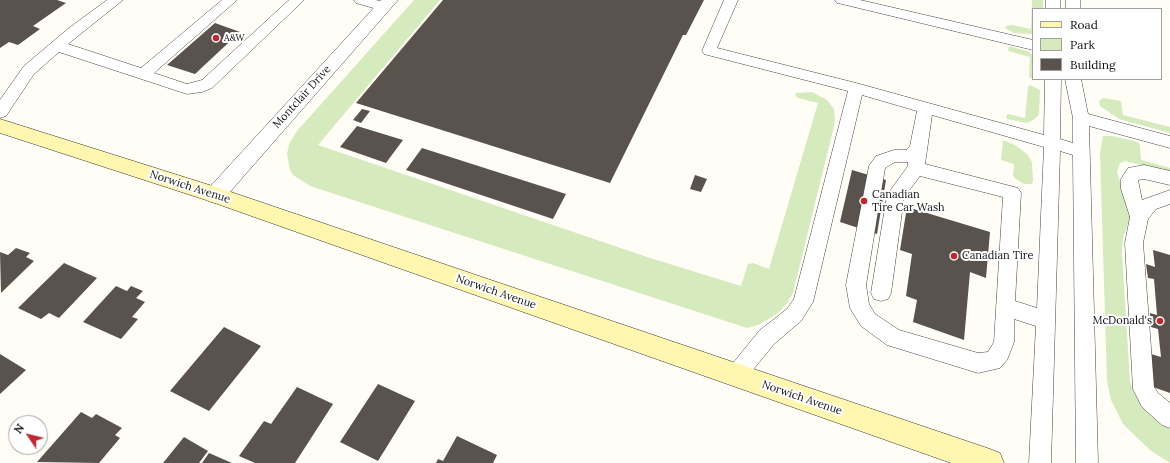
<!DOCTYPE html>
<html>
<head>
<meta charset="utf-8">
<style>
  body { margin:0 }
  #map { position:relative; width:1170px; height:463px; overflow:hidden; background:#fffdf5; font-family:Lora,serif }
  canvas { display:block }
  .legend { position:absolute; left:1032px; top:8px; width:130px; height:72px; box-sizing:border-box; background:#fff; border:1px solid #a0a0a0; margin:0; padding:5px 7px; list-style:none; font-size:12px; color:#111 }
  .legend li { display:flex; align-items:center; gap:8px; height:20px }
  .legend b { width:20px; border:1px solid #a0a0a0 }
  .north { position:absolute; left:8px; top:415px; width:40px; height:40px; box-sizing:border-box; background:#fff; border:1px solid #a0a0a0; border-radius:50%; rotate:305deg; font-size:11px; font-weight:700; line-height:16px; text-align:center; color:#111 }
  .north::after { content:''; display:block; margin:auto; width:14px; height:18px; background:#c4262e; clip-path:polygon(50% 0,100% 100%,50% 72%,0 100%) }
</style>
</head>
<body>
<div id="map">
<canvas width="1170" height="463"></canvas>
<ul class="legend">
<li><b style="height:5px;background:#fff6b0"></b>Road</li>
<li><b style="height:11px;background:#d5ebbd"></b>Park</li>
<li><b style="height:11px;background:#5a524d"></b>Building</li>
</ul>
<div class="north">N</div>
</div>
<script>
const c = document.querySelector('canvas').getContext('2d');
c.lineJoin = 'round';
function fill(path, color) { c.fillStyle = color; c.fill(path, 'evenodd'); }
const toPath = rows => new Path2D(rows.map(r => 'M' + r).join(''));
function stroke(path, color, width, dash) { c.strokeStyle = color; c.lineWidth = width; c.lineCap = dash ? 'butt' : 'round'; c.setLineDash(dash || []); c.stroke(path); }
function label(font, color, halo, rows, align = 'center') {
  c.font = font + ' Lora,serif'; c.lineWidth = 4; c.setLineDash([]); c.textBaseline = 'middle'; c.strokeStyle = halo; c.fillStyle = color; for (const [text, x, y, turn = 0] of rows) {
    c.save(); c.translate(x, y); c.rotate((+turn || 0) * Math.PI / 180); c.textAlign = isNaN(turn) ? turn : align; if (halo) c.strokeText(text, 0, 0); c.fillText(text, 0, 0); c.restore();
  }
}
const green = toPath([
  [414,0,440,0,318,145,647,257,741,286,748,264,753,263,769,269,818,103,798,98,795,95,796,93,812,92,827,100,834,109,835,122,793,293,787,303,777,314,758,325,747,328,310,186,293,175,290,170,287,154,289,144,297,131],
  [1032,0,1043,0,1043,9,1033,9,1033,34,1014,33,1005,28,1006,26,1012,25,1031,29],
  [1009,46,1027,51,1033,55,1033,79,1039,79,1039,80,1034,80,1029,77,1030,57,1008,51],
  [1030,85,1040,90,1039,114,1035,119,1027,123,1007,119,1006,116,1008,114,1025,118,1028,87],
  [1103,98,1121,101,1123,115,1170,127,1170,133,1119,119,1100,106,1099,101],
  [1103,136,1112,136,1138,142,1140,146,1141,160,1170,168,1170,172,1125,161,1120,163,1117,172,1130,212,1130,218,1123,238,1122,253,1130,381,1133,391,1144,407,1159,422,1170,429,1170,463,1150,450,1123,424,1111,400,1107,381,1100,153],
  [1003,140,1015,145,1028,155,1032,162,1033,182,1031,184,1024,184,1016,179,1013,176,1014,164,1001,160]
]);
const building = toPath([
  [0,0,57,0,66,3,33,26,40,29,18,45,9,42,0,48],
  [443,0,704,0,686,35,683,35,610,183,356,103],
  [215,23,240,32,195,74,167,65],
  [362,109,370,111,361,123,353,120],
  [357,126,403,140,386,163,340,147],
  [422,148,566,194,553,219,406,170],
  [852,170,886,180,877,234,840,222],
  [695,175,707,179,701,192,690,189],
  [907,207,990,232,986,278,970,272,964,340,913,322,917,300,906,296,912,254,900,250],
  [16,248,30,253,26,257,34,261,1,293,0,252,8,255],
  [1153,250,1170,255,1170,393,1153,387,1151,354,1161,357,1158,329,1151,327,1150,313,1157,315,1154,279,1148,278,1146,264,1155,267],
  [64,263,97,278,59,318,49,313,41,319,18,308],
  [116,286,127,291,131,286,143,291,136,298,145,302,132,317,138,319,121,339,83,322],
  [224,327,261,346,209,411,170,391],
  [0,354,26,370,0,394],
  [378,384,415,401,378,461,340,442],
  [297,387,333,404,295,463,255,463,239,456,264,421,271,424],
  [81,412,92,418,96,414,122,428,115,435,120,438,99,463,37,462],
  [457,436,497,455,493,463,436,463,438,459,443,461],
  [184,437,208,451,199,463,163,463],
  [209,453,232,463,202,463]
]);
const lane = toPath([
  [107,0,123,0,68,44,141,68,222,0,237,0,154,73,187,84,202,80,289,0,304,0,212,88,202,92,187,94,59,52,34,74,6,116,0,118,0,100,24,66,69,28,107,0],
  [354,0,376,0,389,4,391,7,389,10,384,11,356,3,354,0],
  [724,0,738,0,717,48,856,83,1044,135,1045,79,1061,79,1060,139,1073,143,1073,118,1065,79,1081,79,1088,114,1170,136,1170,148,1089,126,1098,463,1076,463,1073,155,1060,151,1051,463,1029,463,1036,326,1014,319,1014,342,1007,360,1000,368,978,373,887,345,861,326,850,308,846,285,869,166,876,156,894,150,906,150,910,146,917,111,862,95,813,302,801,321,774,344,743,382,736,385,729,382,726,375,729,368,760,330,787,309,794,299,848,91,704,54,702,51,724,0],
  [932,115,1044,147,1037,308,1015,301,1021,193,1018,188,925,164,932,115],
  [895,162,908,162,908,166,887,195,871,293,874,299,881,301,888,299,891,293,904,197,920,176,1003,197,994,342,988,352,978,353,899,330,875,314,869,304,866,285,885,168,895,162],
  [835,0,860,0,1033,40,1033,50,842,4,837,3,835,0],
  [1046,0,1060,0,1060,9,1046,9,1046,0],
  [1066,0,1080,0,1080,9,1066,9,1066,0],
  [1144,165,1170,171,1170,185,1144,179,1138,180,1142,200,1170,190,1170,204,1156,209,1148,219,1143,243,1154,387,1158,393,1170,403,1170,428,1162,425,1142,407,1133,389,1125,243,1130,217,1121,189,1121,179,1128,168,1144,165]
]);
const street = toPath([
  [381,0,398,0,222,201,215,203,208,201,204,195,208,189,381,0]
]);
const secondary = toPath([
  [0,119,222,189,990,449,1000,453,1004,463,951,463,209,201,0,133,0,119]
]);
const markers = [
  [216,38,4,"#c4262e"],
  [864,201,4,"#c4262e"],
  [954,256,4,"#c4262e"],
  [1160,321,4,"#c4262e"]
];
const farPoinames = [
  ["A&W",224,38]
];
const streetNames = [
  ["Montclair Drive",302,97,-48],
  ["Norwich Avenue",190,187,18],
  ["Norwich Avenue",496,292,19],
  ["Norwich Avenue",802,398,19]
];
const poiNames = [
  ["Canadian",872,195],
  ["Tire Car Wash",872,208],
  ["Canadian Tire",962,256],
  ["McDonald's",1152,321,"right"]
];
fill(green, '#d5ebbd');
fill(building, '#5a524d');
stroke(lane, '#444', 1);
stroke(street, '#444', 1);
stroke(secondary, '#333', 1);
fill(lane, '#fff');
fill(street, '#fff');
fill(secondary, '#fff6b0');
for (const [x, y, r, color] of markers) { const dot = new Path2D(); dot.arc(x, y, r, 0, 2 * Math.PI); c.fillStyle = color; c.fill(dot); stroke(dot, '#fff', 1.5); }
label('9px', '#111', '#fff', farPoinames, 'left');
label('11px', '#111', '#fff', streetNames);
label('11px', '#111', '#fff', poiNames, 'left');
</script>
</body>
</html>
